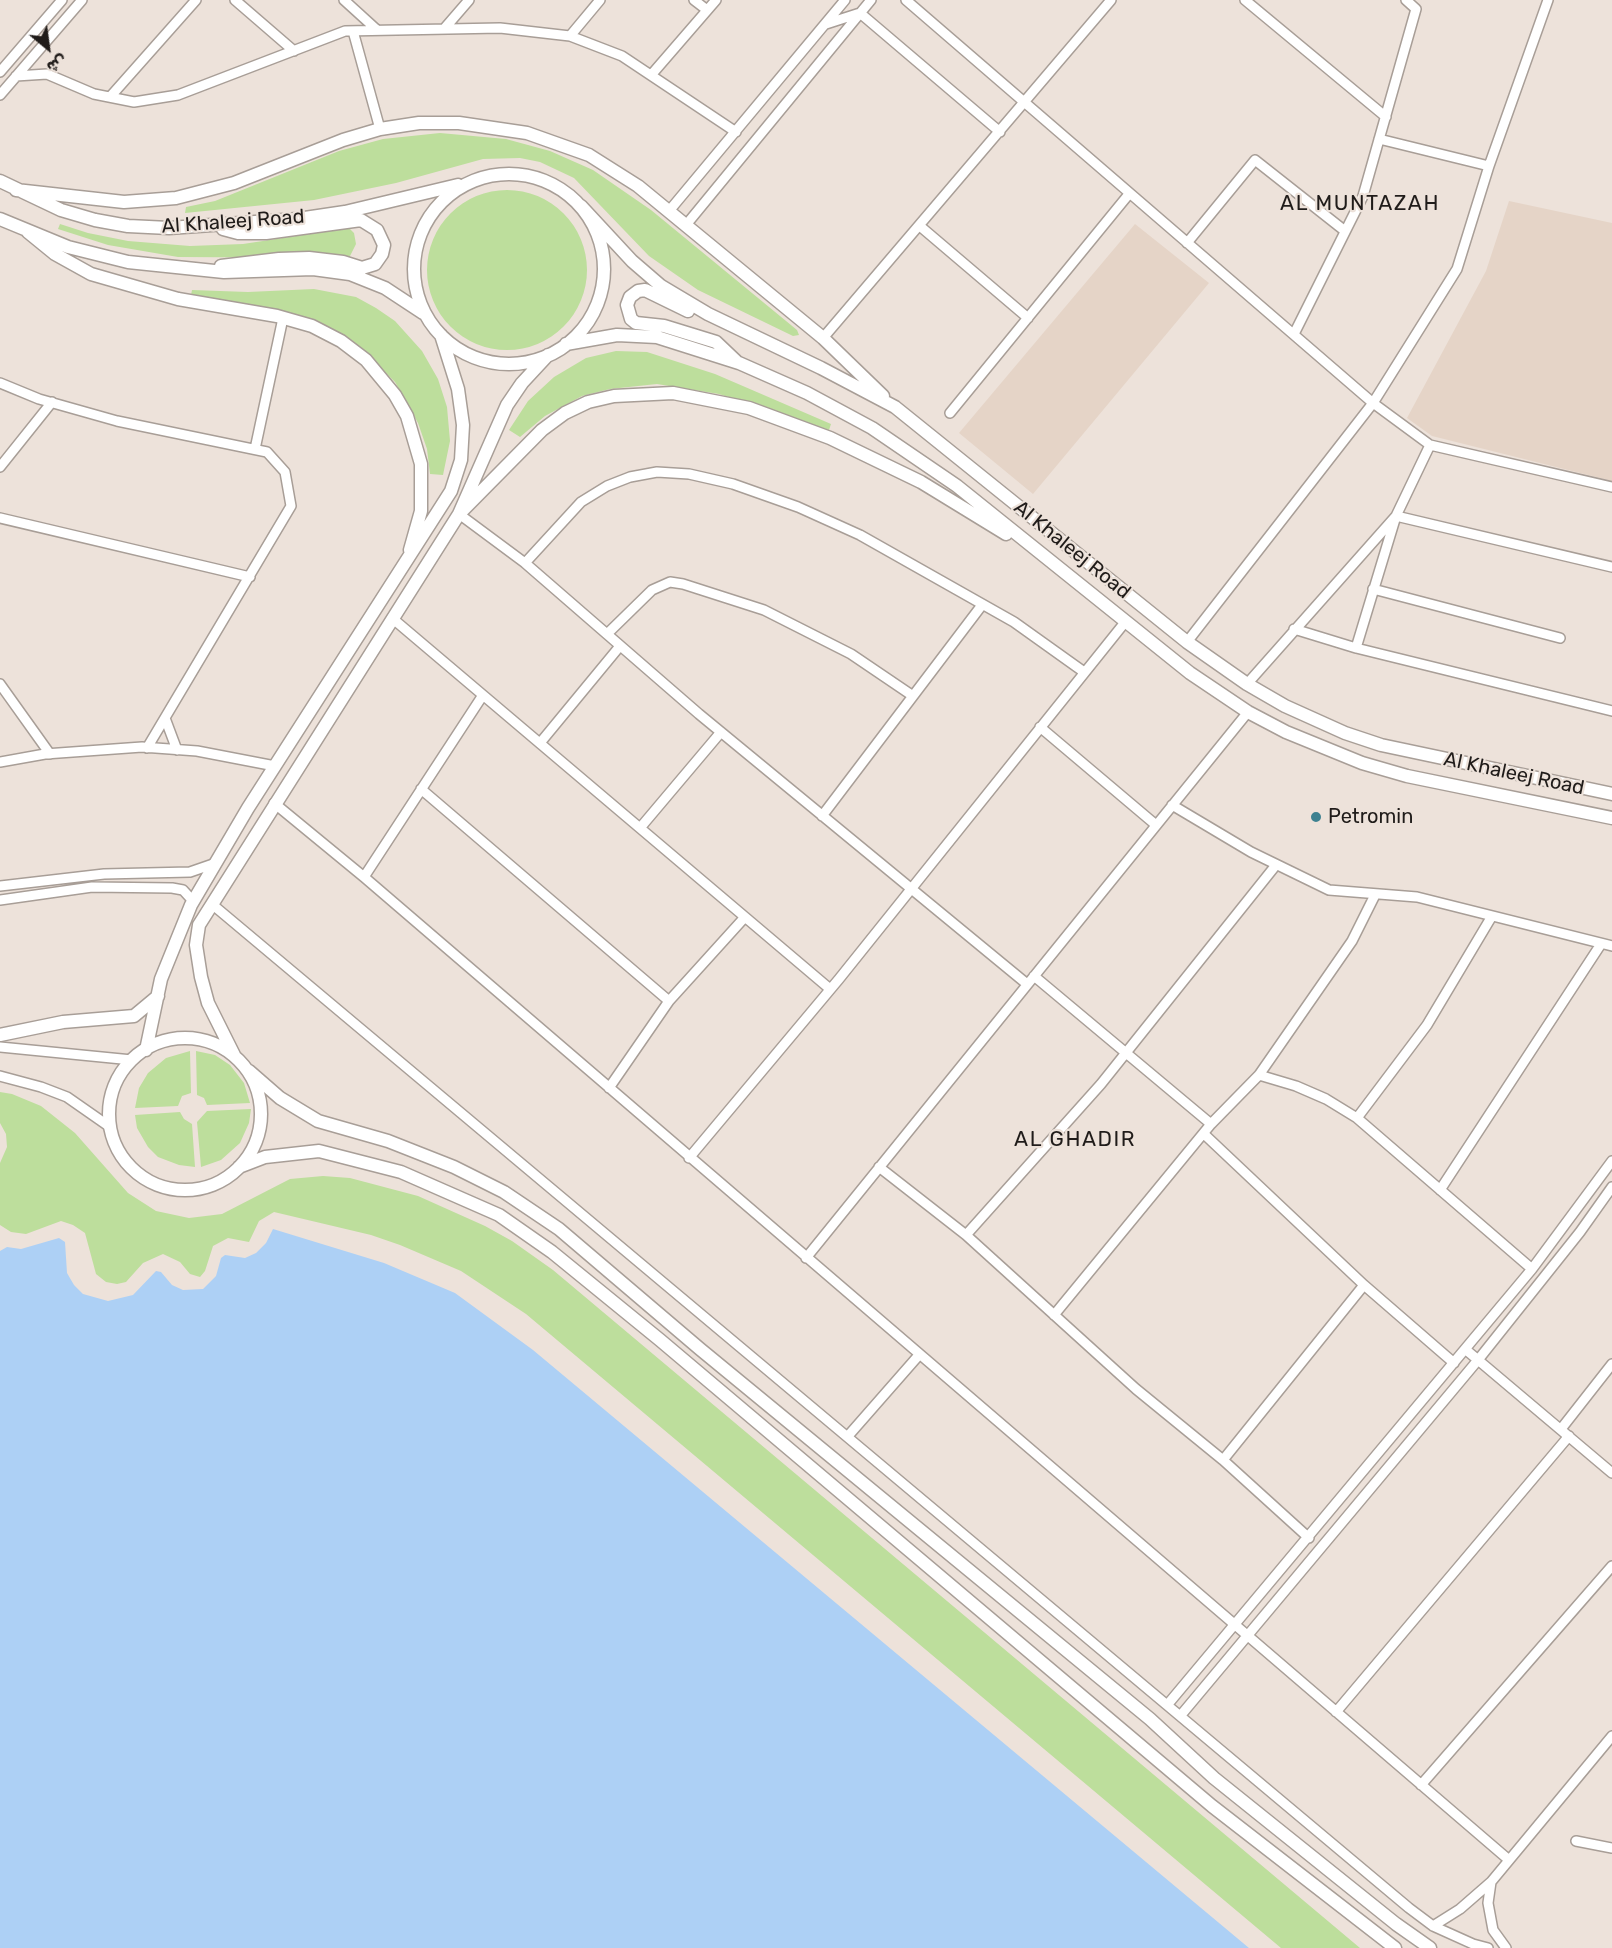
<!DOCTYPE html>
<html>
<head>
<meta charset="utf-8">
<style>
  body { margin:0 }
  #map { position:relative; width:1612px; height:1948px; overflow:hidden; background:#ede2da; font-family:Rubik,"Noto Sans Arabic",sans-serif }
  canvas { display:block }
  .north { position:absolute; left:18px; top:18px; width:60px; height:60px; -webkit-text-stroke:4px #ede2da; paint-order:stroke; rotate:151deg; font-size:16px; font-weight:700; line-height:24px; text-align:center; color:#201c1a }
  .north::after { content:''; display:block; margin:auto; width:21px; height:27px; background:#201c1a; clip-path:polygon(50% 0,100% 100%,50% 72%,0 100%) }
</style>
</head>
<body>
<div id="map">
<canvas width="1612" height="1948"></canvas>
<div class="north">ش</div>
</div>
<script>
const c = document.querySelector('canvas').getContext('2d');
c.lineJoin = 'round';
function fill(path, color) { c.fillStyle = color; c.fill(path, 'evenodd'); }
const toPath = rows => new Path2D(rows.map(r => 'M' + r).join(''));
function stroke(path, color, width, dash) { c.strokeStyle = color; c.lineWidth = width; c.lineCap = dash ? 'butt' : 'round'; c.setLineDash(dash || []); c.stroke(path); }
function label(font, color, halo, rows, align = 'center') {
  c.font = font + ' Rubik,sans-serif'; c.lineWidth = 4.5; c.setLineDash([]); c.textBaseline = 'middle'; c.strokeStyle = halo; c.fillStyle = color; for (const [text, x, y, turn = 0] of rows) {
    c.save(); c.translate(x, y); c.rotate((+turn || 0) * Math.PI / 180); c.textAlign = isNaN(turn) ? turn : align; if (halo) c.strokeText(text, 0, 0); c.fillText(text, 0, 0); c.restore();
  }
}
const built = toPath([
  [1509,201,1612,223,1612,481,1432,436,1407,418,1486,271],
  [1135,224,1209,283,1033,494,959,433]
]);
const green = toPath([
  [440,133,506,139,550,151,593,170,651,210,797,330,799,335,793,336,698,290,649,256,574,178,540,162,520,158,483,159,396,183,314,200,185,213,186,207,215,201,339,151,383,139],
  '427 270a80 80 0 1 1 160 0a80 80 0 1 1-160 0Z',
  [60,224,88,233,128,241,190,246,243,244,349,228,354,233,356,244,349,258,178,257,108,245,58,229],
  [314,289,356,297,376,308,395,321,422,351,438,379,447,407,450,441,443,475,430,474,427,449,418,423,395,382,353,341,321,323,302,316,191,295,192,290,248,292],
  [616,351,647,352,715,374,831,424,829,430,719,394,657,384,610,389,582,396,545,416,520,437,509,430,528,401,554,377,586,358],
  [190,1051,191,1093,182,1096,178,1106,135,1108,139,1088,148,1073,166,1058],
  [196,1051,215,1055,230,1065,244,1083,250,1103,207,1105,204,1098,197,1095],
  [0,1092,12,1094,41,1106,75,1133,128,1193,156,1211,189,1218,222,1214,290,1179,323,1176,350,1178,418,1196,485,1226,512,1241,553,1270,1360,1948,1281,1948,526,1314,461,1271,400,1245,371,1235,274,1212,259,1221,249,1242,228,1238,213,1246,205,1271,200,1277,190,1274,180,1262,163,1254,143,1263,126,1282,117,1284,106,1282,96,1274,85,1233,73,1225,61,1221,26,1234,11,1232,0,1225,0,1163,7,1147,6,1134,0,1123],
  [251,1109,249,1123,240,1143,221,1160,201,1167,197,1122,207,1111],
  [180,1112,184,1119,192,1124,195,1167,179,1165,158,1157,148,1147,137,1128,135,1115]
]);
const water = toPath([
  [273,1229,384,1263,455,1293,533,1350,1249,1948,0,1948,0,1251,7,1247,21,1249,59,1238,65,1242,67,1273,74,1285,83,1294,108,1301,133,1295,156,1271,161,1272,172,1285,183,1290,203,1289,216,1276,221,1258,225,1255,245,1258,256,1253,266,1243]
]);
const minor = toPath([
  [235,0,294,51],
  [344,0,377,30],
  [694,0,707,10],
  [906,0,1373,403,1430,445,1612,487],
  [1245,0,1386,117],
  [826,24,860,13,1000,132],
  [444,29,469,0],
  [353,31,380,129],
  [570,36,600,0],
  [0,72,62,0],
  [652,74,716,0],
  [16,76,47,74,94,94,134,102,178,95,345,31,500,28,570,36,622,56,736,132],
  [0,95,82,0],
  [110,97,196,0],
  [1379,139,1489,166],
  [669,211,845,0],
  [686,225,871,0],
  [921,227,1028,318],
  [1187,243,1255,160,1345,231],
  [1294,334,1363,196,1416,9,1406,0],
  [823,338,1111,0],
  [0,383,39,399,117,421,267,452,285,472,291,506,147,748],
  [950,413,1129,194],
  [255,449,283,318],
  [0,467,52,402],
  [459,514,525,563,699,714,1027,984],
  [0,518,250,577],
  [525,563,581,502,607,486,630,477,657,472,689,474,733,484,798,507,860,535,1014,622,1084,672],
  [1373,589,1560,638],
  [392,618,830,989],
  [1294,629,1356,648,1612,711],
  [607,634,652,590,670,582,683,584,764,610,851,654,913,696],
  [1187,642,1373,403,1457,269,1489,166,1548,0],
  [1356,648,1396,516,1612,567],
  [0,684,50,754],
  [1247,684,1396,516,1430,445],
  [165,718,177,750],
  [1040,727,1156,825],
  [540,743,620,646],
  [0,762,45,754,142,747,197,751,275,766],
  [421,789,669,1001,745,917],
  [274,803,364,877,1509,1860],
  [1172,805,1251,852,1329,890,1417,897,1612,946],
  [822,816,982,605],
  [640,828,721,732],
  [364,877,483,695],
  [0,886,104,874,190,872,216,863],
  [0,900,92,887,172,888,183,890,193,901],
  [213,905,1409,1908,1433,1926,1473,1944,1488,1948],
  [1034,976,1211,1124],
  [0,1047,132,1060],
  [1259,1075,1296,1086,1326,1099,1357,1118,1532,1269],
  [0,1076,41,1087,67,1097,110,1127],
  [609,1088,669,1001],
  [1357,1118,1427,1025,1492,916],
  [1204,1134,1364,1285,1454,1363],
  [689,1158,839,979,1126,621],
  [879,1167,966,1235,1136,1389,1223,1460,1309,1538],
  [1440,1190,1601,944],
  [966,1235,1101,1084,1276,865],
  [806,1258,1248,712],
  [1054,1315,1211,1124,1259,1075,1352,941,1375,895],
  [1465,1349,1612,1473],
  [1561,1429,1612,1364],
  [848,1436,919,1355],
  [1223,1460,1364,1285],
  [1168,1704,1532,1269,1612,1161],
  [1336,1712,1569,1436],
  [1181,1715,1478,1360,1580,1232,1612,1187],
  [1421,1785,1612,1566],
  [1576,1841,1612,1848],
  [1491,1882,1488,1903,1493,1930,1506,1948],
  [1433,1926,1460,1909,1491,1882,1612,1736]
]);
const major = toPath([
  '414 269a95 95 0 1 1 190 0a95 95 0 1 1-190 0Z',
  [0,181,61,210,95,220,128,226,169,228,298,219,345,212,458,185],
  [16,190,124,202,176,198,234,183,343,140,380,129,419,123,459,123,527,133,589,155,638,186,823,338,883,396],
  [581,206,632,261,661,286,708,314,821,368,895,407,1187,642,1247,684,1285,706,1345,733,1381,745,1612,794],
  [0,219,68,247,128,262,224,272,313,269,350,274,385,288,423,313],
  [28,232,55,254,91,274,178,299,277,316,312,326,341,341,366,360,395,395,407,416,421,464,421,511,410,550],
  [221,266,279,259,309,258,343,262,362,268,375,264,382,254,384,245,377,230,361,220,266,233,238,233,223,229],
  [688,311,645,290,638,291,630,297,627,305,631,319,636,323,664,326,716,342,736,361],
  [566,344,617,335,657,337,739,363,807,393,872,428,957,486,1190,673,1248,712,1286,732,1362,763,1407,776,1612,818],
  [462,511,542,430,565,413,588,402,614,396,673,393,749,408,830,438,921,482,1006,534],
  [0,1035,63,1022,134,1016,158,996],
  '109 1114a76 76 0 1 1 152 0a76 76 0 1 1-152 0Z',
  [146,1050,161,979,191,905,248,808,451,491,461,460,463,425,458,389,441,335],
  [234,1055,208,1003,201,977,196,945,199,925,459,514,507,405,522,383,548,355],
  [249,1071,280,1098,318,1121,388,1141,454,1167,504,1192,559,1229,700,1349,1150,1719,1214,1778,1396,1924,1430,1948],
  [239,1167,265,1157,319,1151,401,1172,499,1215,552,1252,660,1340,1212,1806,1395,1948]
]);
const markers = [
  [1316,817,6,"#3d8190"]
];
const streetNames = [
  ["Al Khaleej Road",233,222,-4],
  ["Al Khaleej Road",1072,550,39],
  ["Al Khaleej Road",1514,774,12]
];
const poiNames = [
  ["Petromin",1328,817]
];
const neighbourhoodNames = [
  ["AL MUNTAZAH",1360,204],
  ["AL GHADIR",1075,1140]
];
fill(built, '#e5d4c7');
fill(green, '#bdde9c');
fill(water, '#add0f5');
stroke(minor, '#a89e97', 12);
stroke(major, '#a89e97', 15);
stroke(minor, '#fff', 9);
stroke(major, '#fff', 12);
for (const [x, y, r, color] of markers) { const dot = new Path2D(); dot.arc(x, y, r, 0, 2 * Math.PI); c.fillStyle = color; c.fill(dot); stroke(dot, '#ede2da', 2); }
label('20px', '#201c1a', '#ede2da', streetNames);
label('20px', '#201c1a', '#ede2da', poiNames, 'left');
c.letterSpacing = '1.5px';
label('21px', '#201c1a', '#ede2da', neighbourhoodNames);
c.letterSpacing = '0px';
</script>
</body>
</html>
